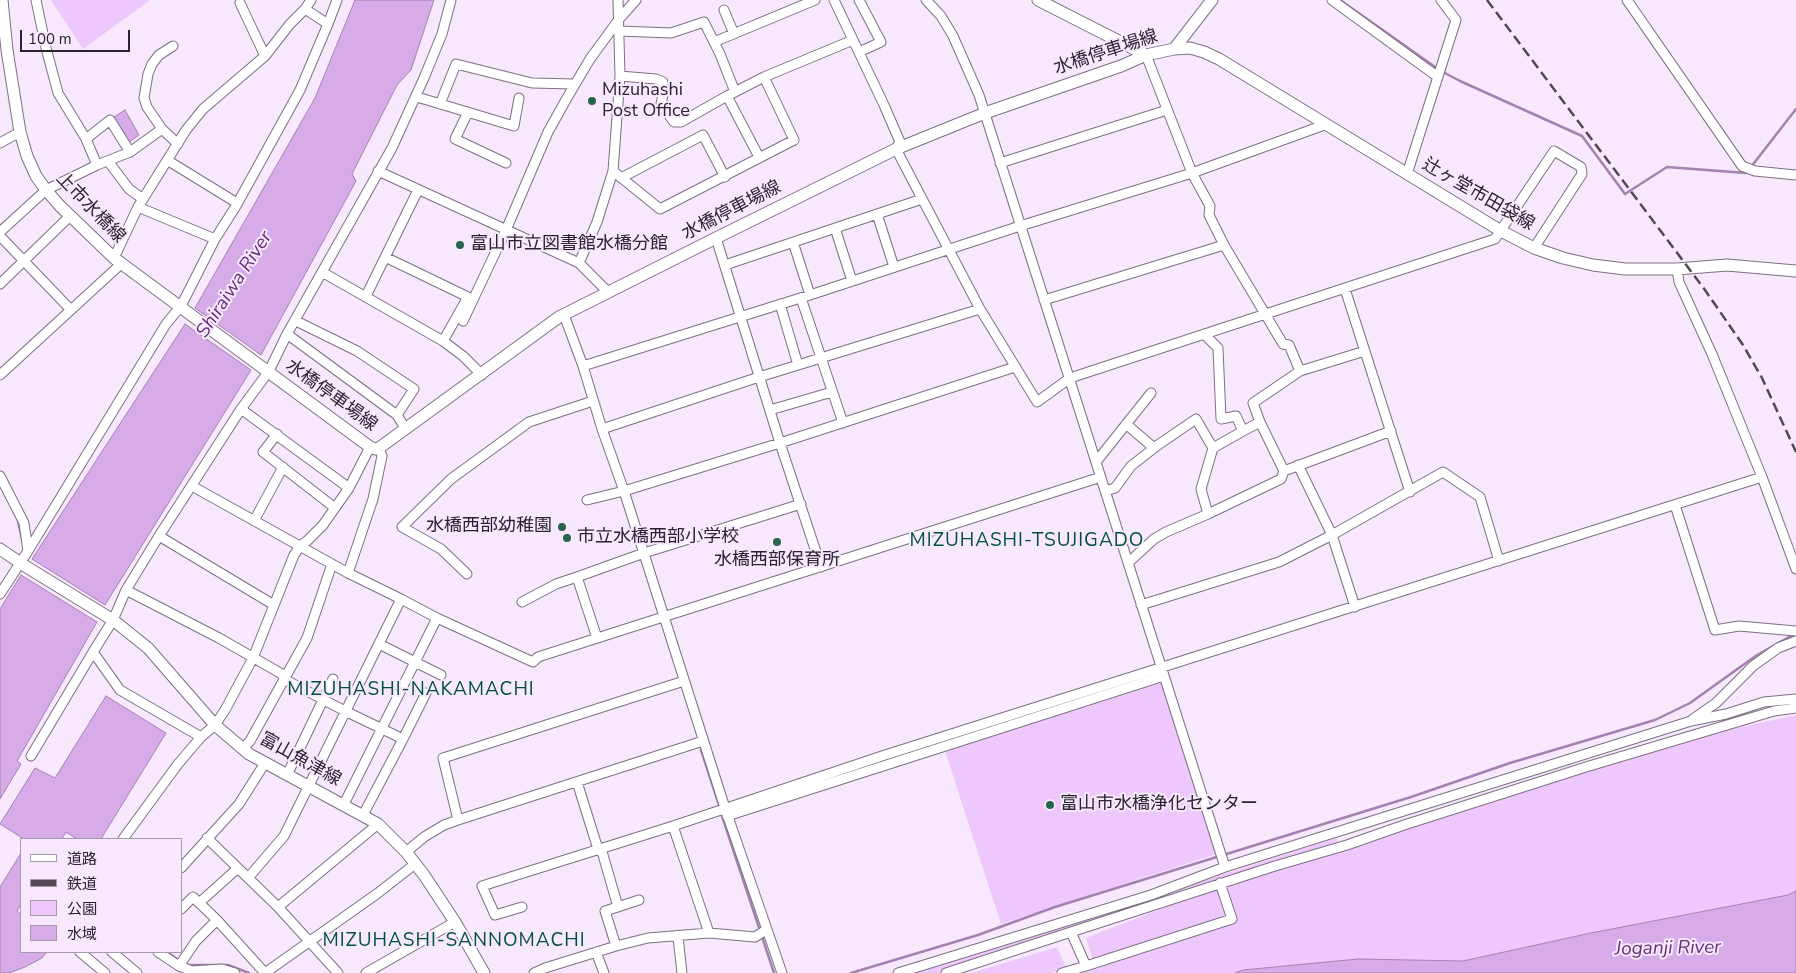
<!DOCTYPE html>
<html>
<head>
<meta charset="utf-8">
<style>
  body { margin:0 }
  #map { position:relative; width:1796px; height:973px; overflow:hidden; background:#f7e8fd; font-family:"Nunito Sans","Noto Sans JP",sans-serif }
  canvas { display:block }
  .legend { position:absolute; left:20px; top:838px; width:162px; height:115px; box-sizing:border-box; background:#f7e8fd; border:1px solid #a59aa9; margin:0; padding:6px 9px; list-style:none; font-size:15px; color:#29242c }
  .legend li { display:flex; align-items:center; gap:10px; height:25px }
  .legend b { width:25px; border:1px solid #a59aa9 }
  .scale { position:absolute; left:20px; top:30px; width:110px; height:22px; box-sizing:border-box; border:2px solid #29242c; border-top:0; padding-left:6px; font-size:15px; line-height:18px; white-space:nowrap; color:#29242c; -webkit-text-stroke:4px #f7e8fd; paint-order:stroke }
</style>
</head>
<body>
<div id="map">
<canvas width="1796" height="973"></canvas>
<ul class="legend">
<li><b style="height:6px;background:#fff"></b>道路</li>
<li><b style="height:6px;background:#514a54"></b>鉄道</li>
<li><b style="height:14px;background:#eec8fc"></b>公園</li>
<li><b style="height:14px;background:#d7abe8"></b>水域</li>
</ul>
<div class="scale">100 m</div>
</div>
<script>
const c = document.querySelector('canvas').getContext('2d');
c.lineJoin = 'round';
function fill(path, color) { c.fillStyle = color; c.fill(path, 'evenodd'); }
const toPath = rows => new Path2D(rows.map(r => 'M' + r).join(''));
function stroke(path, color, width, dash) { c.strokeStyle = color; c.lineWidth = width; c.lineCap = dash ? 'butt' : 'round'; c.setLineDash(dash || []); c.stroke(path); }
function label(font, color, halo, rows, align = 'center') {
  c.font = font + ' "Nunito Sans","Noto Sans JP",sans-serif'; c.lineWidth = 4; c.setLineDash([]); c.textBaseline = 'middle'; c.strokeStyle = halo; c.fillStyle = color; for (const [text, x, y, turn = 0] of rows) {
    c.save(); c.translate(x, y); c.rotate((+turn || 0) * Math.PI / 180); c.textAlign = isNaN(turn) ? turn : align; if (halo) c.strokeText(text, 0, 0); c.fillText(text, 0, 0); c.restore();
  }
}
const green = toPath([
  [51,0,149,0,149,1,83,49],
  [1162,683,1216,854,1001,924,945,751],
  [1796,715,1796,891,1788,895,1591,933,1463,961,1359,959,1243,970,1235,973,1084,973,1236,922,1226,886,1434,818,1638,756,1732,729],
  [1337,838,1338,843,938,973,914,973],
  [1217,887,1226,917,1093,960,1086,938],
  [1057,947,1066,968,1052,973,971,973]
]);
const water = toPath([
  [355,0,434,0,411,70,397,85,352,174,356,181,261,355,195,308,315,98,355,0],
  [125,110,139,135,129,142,114,117,125,110],
  [185,324,251,370,105,605,32,559,185,324],
  [21,575,97,622,17,761,21,764,0,799,0,609,21,575],
  [106,696,166,733,101,839,77,839,66,832,62,839,24,839,0,824,35,768,55,778,106,696],
  [21,853,21,904,17,911,21,915,21,952,47,952,42,958,25,967,9,973,0,973,0,887,21,853],
  [1796,891,1796,973,1235,973,1243,970,1358,959,1463,961,1591,933,1788,895,1796,891]
]);
const stream = toPath([
  [1340,0,1438,69],
  [1443,72,1460,81,1582,136,1625,194,1667,167,1746,173,1747,171],
  [1751,167,1796,109],
  [1,486,7,499],
  [17,517,22,539],
  [701,750,720,808],
  [845,773,1049,708],
  [721,813,774,973],
  [167,952,180,961],
  [187,965,228,965,249,973],
  [851,973,978,935,1055,907,1411,797,1510,763,1655,720,1690,703,1757,655,1789,637,1796,635]
]);
const minor = toPath([
  [36,0,46,48,58,93,86,139,110,120,130,152],
  [834,0,884,105,900,142,896,149,980,309,1037,402,1070,378,1495,239,1554,151,1581,167,1582,174,1534,248],
  [926,0,941,16,953,36,979,95,1225,867],
  [1332,0,1438,77],
  [1627,0,1742,166,1755,171,1796,175],
  [240,3,265,56],
  [724,10,734,34],
  [328,24,337,0],
  [619,31,671,33,704,22,720,54,735,92],
  [714,42,815,0],
  [859,52,881,42,859,0],
  [1146,55,1192,173,1210,206,1209,215,1224,245,1283,344,1289,345,1300,371,1253,403,1260,422],
  [620,76,656,79,663,82,664,90,661,104,674,122,681,122,727,96],
  [417,97,514,126,519,98],
  [440,104,456,64,532,83,574,84],
  [468,112,455,139,506,163],
  [162,129,147,107,144,98,148,74,152,64,159,55,173,46],
  [86,139,97,165],
  [0,143,20,132],
  [759,157,727,96,764,77,853,40],
  [167,160,237,203],
  [108,161,129,189,143,199],
  [1000,163,1167,110],
  [378,171,579,263,608,292],
  [613,171,660,209,794,140,764,77],
  [1407,174,1456,20,1441,0],
  [621,178,703,135,725,177],
  [138,207,215,239],
  [877,214,894,267],
  [835,228,852,281],
  [0,232,46,190,97,165,130,152,162,129,178,144],
  [0,236,71,310],
  [716,238,780,443,821,567],
  [793,242,810,295],
  [385,257,468,297,443,341],
  [114,258,138,207,186,130,203,109,265,56,290,24,305,9,311,0],
  [579,263,597,222,613,171,620,76,618,0],
  [725,265,922,199],
  [1677,269,1679,282,1712,354,1762,477,1796,569],
  [322,272,443,341,463,356,482,375],
  [0,284,70,216],
  [1345,289,1410,492],
  [366,296,418,190],
  [801,298,843,423],
  [1044,300,1224,245],
  [780,304,798,365],
  [564,315,583,366,602,429,624,491,725,808,782,973],
  [296,321,357,351,414,389,397,415,405,428],
  [463,321,506,230,548,132,567,98,590,59,620,18,636,0],
  [287,334,397,415],
  [1204,334,1218,348,1221,419,1236,416,1243,431,1213,448,1201,489,1208,514],
  [583,366,810,295,1020,226,1192,173,1327,124],
  [1300,371,1365,351],
  [0,375,121,264],
  [241,409,349,488],
  [770,410,832,392],
  [1126,424,1154,448],
  [602,429,759,377,980,309],
  [1243,431,1260,422,1284,471],
  [277,434,263,452,335,508],
  [1096,462,1151,393],
  [1298,465,1332,535,1355,607],
  [0,476,24,523,28,551],
  [192,486,348,573,401,599,437,618,533,662,538,657,1101,477],
  [1105,491,1115,488,1131,466,1158,445,1196,419,1213,448],
  [587,500,624,491,780,443,1015,367],
  [1675,505,1715,630,1739,626,1796,631],
  [254,521,283,467],
  [159,536,274,605],
  [1128,563,1154,539,1166,532,1208,514,1281,479,1284,471,1391,431],
  [348,573,373,499,382,456,379,448],
  [467,574,441,549,402,527,451,479,529,422,593,401],
  [577,577,644,553,801,504],
  [126,590,219,638,282,674,284,679,345,711,403,739,363,815],
  [0,594,28,551,166,324,181,306,215,239,236,206,300,90,328,24,305,9],
  [522,602,556,584,577,577,597,638],
  [1141,605,1279,562,1332,535,1443,472,1480,497,1499,561],
  [379,644,441,675],
  [1693,719,1716,703,1753,666,1778,648,1796,641],
  [201,737,120,690,93,652,113,620,126,590,159,536,241,409,269,371,287,334,392,148,424,78,442,34,451,0],
  [403,739,426,693],
  [243,748,250,741,307,638,332,564],
  [31,756,93,652],
  [287,775,333,679],
  [577,782,598,849],
  [344,804,437,618],
  [727,816,1164,676],
  [458,820,443,758,684,681],
  [673,826,709,933],
  [207,838,278,907,338,973],
  [123,839,178,764,201,737,215,725,225,710,253,658,294,555,301,545,307,541,323,525,349,488,370,447],
  [601,848,618,907],
  [406,852,424,837,444,825,458,820,703,741],
  [181,868,239,804,265,763],
  [248,878,284,836,401,599],
  [199,903,238,868],
  [278,907,378,824],
  [522,907,495,915,482,886,673,826,882,756,1762,477],
  [181,909,193,897,217,920,265,973],
  [1071,932,1275,866,1347,845,1404,825,1586,767,1774,711,1796,708],
  [678,937,682,973],
  [616,946,605,911,639,900],
  [80,952,105,973],
  [112,952,137,973],
  [158,952,179,966,192,971,222,969,235,973],
  [596,952,604,973],
  [179,966,196,941,217,920],
  [1086,966,1232,919,1220,883],
  [265,973,378,893,415,864],
  [366,973,455,922],
  [534,973,545,968,616,946,648,938,709,933,755,937,766,930],
  [898,973,1151,895,1225,867,1691,721,1726,714,1764,702,1796,699],
  [946,973,1071,932,1086,966,1062,973]
]);
const major = toPath([
  [2,0,7,50,20,132,27,156,36,176,46,190,60,206,114,258,370,447,375,449,379,448,559,317,716,238,896,149,985,113,1121,66,1146,55,1174,49,1190,48,1204,52,1219,59,1501,231,1534,248,1563,258,1593,265,1625,269,1677,269,1727,265,1796,271],
  [1038,0,1146,55],
  [1174,49,1212,0],
  [0,549,25,566,113,620,148,648,215,725,249,754,378,824,406,852,424,875,455,922,484,973]
]);
const rail = toPath([
  [1487,0,1705,290,1743,345,1762,378,1796,452]
]);
const markers = [
  [592,101,5,"#28644e"],
  [460,245,5,"#28644e"],
  [562,527,5,"#28644e"],
  [567,538,5,"#28644e"],
  [777,542,5,"#28644e"],
  [1050,805,5,"#28644e"]
];
const streetNames = [
  ["水橋停車場線",1106,53,-18],
  ["辻ヶ堂市田袋線",1478,195,30],
  ["上市水橋線",90,208,46],
  ["水橋停車場線",732,211,-27],
  ["水橋停車場線",331,396,36],
  ["富山魚津線",300,760,29]
];
const poiNames = [
  ["Mizuhashi",602,91],
  ["Post Office",602,112],
  ["富山市立図書館水橋分館",470,245],
  ["水橋西部幼稚園",552,527,"right"],
  ["市立水橋西部小学校",577,538],
  ["水橋西部保育所",777,561,"center"],
  ["富山市水橋浄化センター",1060,805]
];
const waterNames = [
  ["Shiraiwa River",235,285,-57],
  ["Joganji River",1668,949,-1]
];
const neighbourhoodNames = [
  ["MIZUHASHI-TSUJIGADO",1027,541],
  ["MIZUHASHI-NAKAMACHI",411,690],
  ["MIZUHASHI-SANNOMACHI",454,941]
];
fill(green, '#eec8fc');
fill(water, '#d7abe8');
stroke(water, '#a382b0', 1);
stroke(stream, '#a382b0', 2.5);
stroke(minor, '#7d7082', 11);
stroke(major, '#7d7082', 13);
stroke(minor, '#fff', 9);
stroke(major, '#fff', 11);
stroke(rail, '#514a54', 2.5, [10, 5]);
for (const [x, y, r, color] of markers) { const dot = new Path2D(); dot.arc(x, y, r, 0, 2 * Math.PI); c.fillStyle = color; c.fill(dot); stroke(dot, '#f7e8fd', 2); }
label('18px', '#29242c', '#f7e8fd', streetNames);
label('18px', '#29242c', '#f7e8fd', poiNames, 'left');
label('italic 19px', '#663178', '#f7e8fd', waterNames);
c.letterSpacing = '1px';
label('19px', '#00513a', '#f7e8fd', neighbourhoodNames);
c.letterSpacing = '0px';
</script>
</body>
</html>
